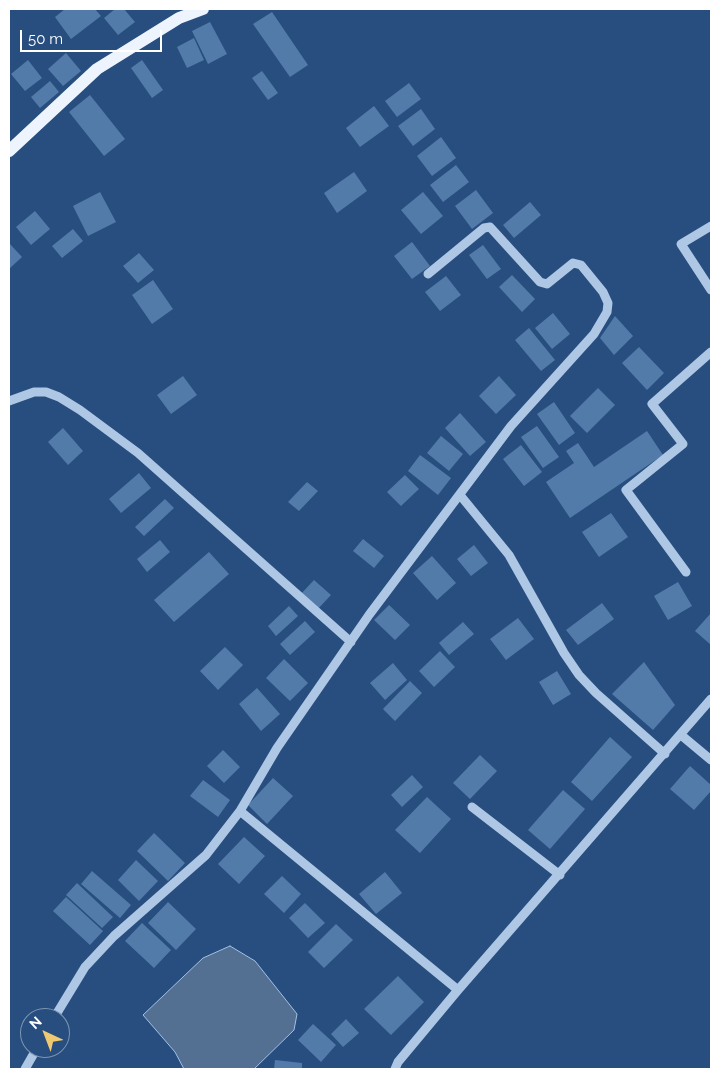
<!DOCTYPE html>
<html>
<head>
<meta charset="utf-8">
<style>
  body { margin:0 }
  #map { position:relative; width:720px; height:1078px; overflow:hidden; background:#274e7f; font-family:Raleway,sans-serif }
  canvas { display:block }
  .frame { position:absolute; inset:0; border:10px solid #fff; pointer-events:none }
  .north { position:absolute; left:20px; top:1008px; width:50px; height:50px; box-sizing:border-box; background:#274e7f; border:1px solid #7d95b2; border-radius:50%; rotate:317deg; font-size:14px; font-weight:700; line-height:20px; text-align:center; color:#fff }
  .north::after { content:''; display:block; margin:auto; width:18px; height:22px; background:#eec972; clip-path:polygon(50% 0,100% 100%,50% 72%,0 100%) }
  .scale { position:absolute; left:20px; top:30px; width:142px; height:22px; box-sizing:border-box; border:2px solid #fff; border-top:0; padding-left:6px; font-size:15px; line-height:18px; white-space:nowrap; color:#fff; -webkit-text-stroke:4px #274e7f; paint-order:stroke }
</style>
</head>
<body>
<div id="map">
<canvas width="720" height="1078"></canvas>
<div class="frame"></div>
<div class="north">N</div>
<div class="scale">50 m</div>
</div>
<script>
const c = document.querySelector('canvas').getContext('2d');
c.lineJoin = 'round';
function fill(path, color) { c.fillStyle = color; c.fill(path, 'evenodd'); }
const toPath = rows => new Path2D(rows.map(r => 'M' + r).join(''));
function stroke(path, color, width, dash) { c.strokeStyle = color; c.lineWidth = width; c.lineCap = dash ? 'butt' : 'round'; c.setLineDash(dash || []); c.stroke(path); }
const water = toPath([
  [230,946,255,961,297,1014,294,1030,254,1069,184,1069,175,1052,143,1015,203,958,230,946]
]);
const building = toPath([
  [65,9,95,9,101,16,71,39,55,17],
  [115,9,124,9,135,22,118,35,104,18],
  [272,12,308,65,290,77,253,24],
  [210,22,227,54,208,64,192,31],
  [194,38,204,60,187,68,177,47],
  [66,53,81,71,63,86,48,69],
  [28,60,42,78,25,91,11,74],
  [142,60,163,90,152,98,131,68],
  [262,71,278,93,268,100,252,78],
  [50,81,59,92,40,108,31,97],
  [409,83,421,99,397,117,385,101],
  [90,95,125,139,104,156,69,112],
  [374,106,389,126,360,147,346,128],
  [421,109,435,129,413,146,398,126],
  [441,137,456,158,432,176,417,156],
  [456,165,469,182,443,202,430,185],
  [354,172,367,191,337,213,324,193],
  [476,190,493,213,472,229,455,206],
  [100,192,116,222,88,236,73,206],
  [423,192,443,216,421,234,401,210],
  [530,202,541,215,514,238,503,225],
  [35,211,50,229,31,245,16,227],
  [73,229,83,241,62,258,52,246],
  [412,242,430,266,412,279,394,256],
  [9,243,22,257,9,269],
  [483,245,501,269,487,279,469,255],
  [139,253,154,270,138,283,123,266],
  [512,275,535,299,522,312,499,287],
  [446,276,461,295,440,311,425,292],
  [153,280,173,309,152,324,132,295],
  [553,313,570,334,552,349,535,328],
  [615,316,633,336,614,355,600,338],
  [529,328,555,360,541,371,515,340],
  [639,347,664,373,647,390,622,363],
  [183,376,197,395,171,414,157,395],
  [499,376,516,395,496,414,479,396],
  [598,388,615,405,587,433,570,416],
  [554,402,575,433,559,445,537,414],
  [460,413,486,442,470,456,445,428],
  [537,426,559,457,543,468,521,437],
  [63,428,83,451,68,465,48,442],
  [647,431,663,455,570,518,546,482,574,463,566,451,578,443,594,467],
  [441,436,463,454,449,471,427,453],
  [521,445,542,472,524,486,503,459],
  [420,455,451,478,438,495,408,471],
  [139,473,151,488,121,513,109,499],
  [405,475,419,489,401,506,387,492],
  [307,482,318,491,299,511,288,502],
  [165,499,174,508,144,536,135,527],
  [611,513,628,537,599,557,582,532],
  [363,539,384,556,374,568,353,551],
  [160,540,170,552,147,572,137,559],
  [474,545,488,563,471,576,457,559],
  [209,552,229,574,174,622,154,600],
  [432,556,456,583,437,600,413,573],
  [314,580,331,595,316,611,299,596],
  [678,582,692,606,668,620,654,596],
  [602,603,614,619,578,645,566,630],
  [389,605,410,625,395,640,374,620],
  [289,606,298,616,276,636,268,626],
  [711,613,711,645,695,631],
  [518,618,534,639,506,660,490,639],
  [305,621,315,632,290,655,280,644],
  [463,622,474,634,449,655,439,643],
  [225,647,243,665,218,690,200,671],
  [440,651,455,667,434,687,419,671],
  [284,659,308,683,290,701,266,678],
  [644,662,675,705,653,730,612,694],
  [393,663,407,680,385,700,370,683],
  [557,671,571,694,553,705,539,682],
  [410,681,422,693,395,721,383,709],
  [257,688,280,714,261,731,239,704],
  [610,737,632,757,592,801,571,782],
  [223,750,240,767,224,783,207,766],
  [480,755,497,771,470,799,453,783],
  [690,766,711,785,711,791,694,810,670,789],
  [412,775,423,787,402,807,391,795],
  [273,778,293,796,267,824,248,805],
  [203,780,230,800,218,817,190,796],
  [563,790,585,809,550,849,528,830],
  [427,797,451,819,420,853,395,830],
  [154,833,185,863,168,881,137,851],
  [244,837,265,856,239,884,218,864],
  [136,860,158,881,139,901,118,880],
  [92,871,131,905,120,918,81,884],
  [385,872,402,893,376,914,359,894],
  [282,876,301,894,284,913,264,894],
  [77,883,113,917,102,928,66,895],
  [66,897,103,931,90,945,53,911],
  [168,902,196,929,176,950,148,923],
  [305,903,325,923,308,938,289,918],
  [142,923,171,950,154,968,125,941],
  [336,924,353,940,324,968,308,952],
  [398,976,424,1002,391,1035,364,1009],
  [346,1019,359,1033,343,1047,331,1034],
  [313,1024,336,1045,321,1062,298,1040],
  [275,1060,302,1063,302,1069,274,1069]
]);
const minor = toPath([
  [711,226,681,244,711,290],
  [9,401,34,392,46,392,59,397,80,410,138,453,351,642],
  [460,495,509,555,564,653,579,675,596,693,665,754],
  [686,572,626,490,683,444,652,404,711,352],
  [681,735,711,760],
  [472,807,560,875],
  [240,811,458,990],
  [54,1018,85,967,114,936,206,855,240,811,277,748,369,615,511,426,594,334,607,312,608,303,603,292,581,265,573,263,547,284,540,282,490,227,484,228,428,274],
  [25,1069,37,1048],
  [395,1069,398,1062,458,990,711,699]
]);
const major = toPath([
  [9,151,97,69,179,18,203,9]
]);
fill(water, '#536f92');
stroke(water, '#a1c2e6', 1);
fill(building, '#537ba9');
stroke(minor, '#adc7e5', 9);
stroke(major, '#edf4fd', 12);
</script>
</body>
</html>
